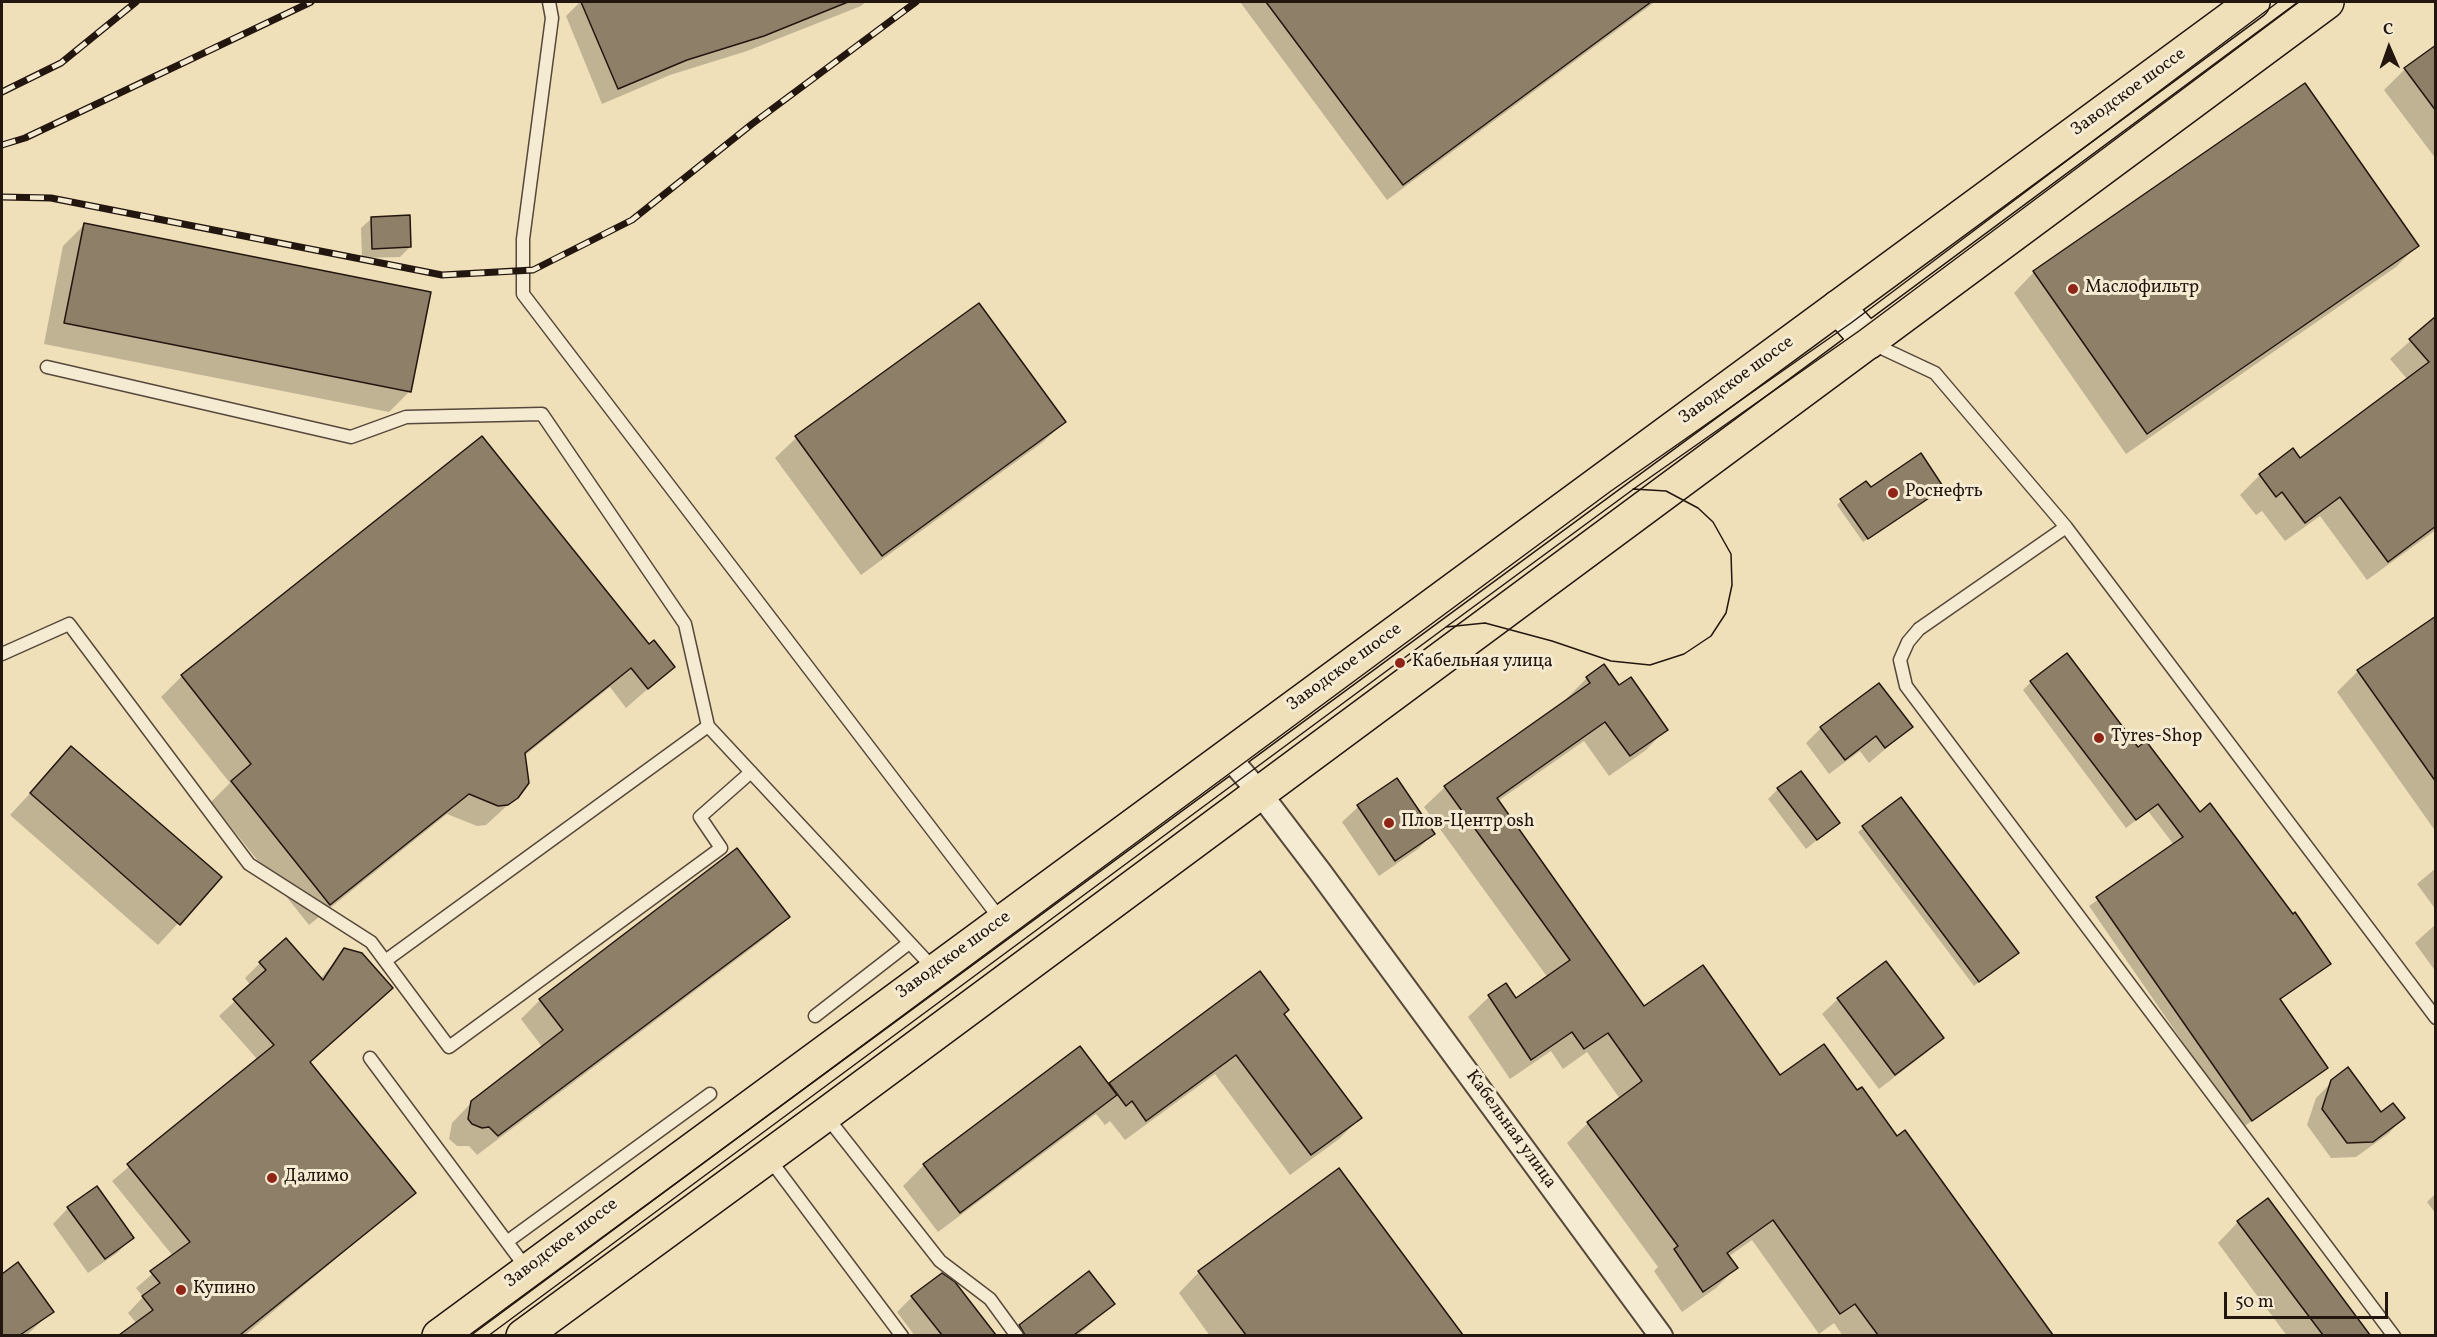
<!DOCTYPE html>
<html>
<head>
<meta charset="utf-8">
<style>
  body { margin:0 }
  #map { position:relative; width:2437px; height:1337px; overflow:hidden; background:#f0e0ba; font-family:Vollkorn,serif }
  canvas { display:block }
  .frame { position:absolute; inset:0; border:3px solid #23160f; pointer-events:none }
  .north { position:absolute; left:2359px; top:18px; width:60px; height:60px; -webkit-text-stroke:4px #f5ebd2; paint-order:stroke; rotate:358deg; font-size:16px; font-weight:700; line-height:24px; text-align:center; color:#23160f }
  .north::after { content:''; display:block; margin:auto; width:21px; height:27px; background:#23160f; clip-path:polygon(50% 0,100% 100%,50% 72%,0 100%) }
  .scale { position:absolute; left:2224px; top:1292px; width:164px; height:27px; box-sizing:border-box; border:3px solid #23160f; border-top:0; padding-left:8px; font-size:18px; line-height:21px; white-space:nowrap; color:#23160f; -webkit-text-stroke:4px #f5ebd2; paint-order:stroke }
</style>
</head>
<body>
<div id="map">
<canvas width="2437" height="1337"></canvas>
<div class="frame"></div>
<div class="north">С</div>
<div class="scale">50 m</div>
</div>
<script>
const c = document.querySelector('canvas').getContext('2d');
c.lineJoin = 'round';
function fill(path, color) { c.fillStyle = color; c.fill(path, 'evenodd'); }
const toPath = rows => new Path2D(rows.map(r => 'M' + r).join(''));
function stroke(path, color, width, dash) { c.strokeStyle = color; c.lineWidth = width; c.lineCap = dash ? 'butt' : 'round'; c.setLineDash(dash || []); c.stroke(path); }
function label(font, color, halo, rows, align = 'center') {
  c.font = font + ' Vollkorn,serif'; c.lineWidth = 6; c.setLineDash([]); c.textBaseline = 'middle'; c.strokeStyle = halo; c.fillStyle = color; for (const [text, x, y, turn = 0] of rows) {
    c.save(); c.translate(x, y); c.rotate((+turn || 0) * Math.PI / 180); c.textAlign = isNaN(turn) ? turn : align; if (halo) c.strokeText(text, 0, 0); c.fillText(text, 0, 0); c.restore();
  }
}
const shadow = toPath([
  [580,2,866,2,861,6,747,51,670,75,602,104,566,16],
  [1240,2,1655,2,1387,200],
  [2436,47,2436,159,2384,90,2405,69],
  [372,218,410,247,400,257,362,258,361,228],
  [84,225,410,391,389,412,44,344,63,246],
  [2417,246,2396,267,2126,454,2014,293,2034,272],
  [978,305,1064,422,1043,442,861,575,775,458,796,438],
  [2436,318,2436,530,2367,580,2320,516,2285,541,2262,511,2256,515,2240,495,2260,475,2293,450,2300,460,2408,380,2390,359],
  [482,438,648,646,673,667,626,708,610,687,524,756,528,771,524,790,486,825,477,826,447,814,309,925,211,802,230,783,161,697,182,676],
  [1943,488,1863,542,1837,505,1841,501,1870,490],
  [2436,617,2436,832,2337,692,2358,671],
  [1587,678,1619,687,1666,729,1646,750,1609,776,1584,741,1498,801,1644,1009,1780,1077,1857,1093,1896,1138,1905,1132,2051,1336,1843,1336,1834,1323,1819,1334,1752,1240,1728,1257,1736,1268,1716,1288,1682,1312,1654,1271,1658,1267,1567,1143,1588,1123,1620,1099,1587,1052,1563,1069,1551,1051,1510,1079,1468,1017,1489,997,1506,985,1516,1000,1548,978,1424,807,1445,787,1568,700,1567,698],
  [2031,682,2137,749,2199,814,2329,964,2279,1001,2326,1068,2242,1128,2089,906,2174,845,2148,811,2126,828,2023,690],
  [1911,727,1869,763,1860,751,1829,774,1806,743,1821,728],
  [72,748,220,878,158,945,10,815],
  [1397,780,1433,834,1418,849,1379,876,1342,822,1358,807],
  [1778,789,1838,823,1806,849,1768,799],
  [1900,799,2012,957,1974,986,1858,832],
  [2436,868,2436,910,2417,884],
  [788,917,768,936,477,1155,469,1146,457,1146,449,1139,452,1123,472,1102,543,1048,521,1019,540,1000],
  [2436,924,2436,972,2415,943],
  [345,950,391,988,309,1063,414,1193,244,1336,122,1336,137,1324,128,1313,143,1297,136,1288,173,1256,112,1181,258,1060,219,1016,251,986,245,978,260,963,320,979],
  [1838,999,1942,1038,1926,1053,1879,1089,1822,1014],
  [1283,1014,1360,1118,1339,1139,1290,1175,1215,1074,1125,1140,1110,1121,1105,1125,1096,1114,938,1232,903,1186,924,1165,1080,1048,1108,1086],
  [2332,1082,2380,1114,2403,1118,2388,1134,2356,1157,2331,1158,2307,1125,2316,1098],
  [1339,1170,1462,1336,1210,1336,1179,1293,1199,1272],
  [2436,1193,2436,1214,2427,1202],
  [2268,1200,2368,1336,2287,1336,2218,1243,2238,1222],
  [68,1208,132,1238,117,1253,88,1273,53,1224],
  [18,1264,52,1311,26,1336,2,1336,2,1275],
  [954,1284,994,1336,915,1336,897,1312,912,1297],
  [1113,1304,1077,1336,1010,1336,1020,1326]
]);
const building = toPath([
  [581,2,848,2,764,36,687,60,618,89,581,2],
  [1266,2,1651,2,1403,185,1266,2],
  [2436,45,2436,111,2404,68,2436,45],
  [2305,83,2419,246,2147,434,2033,271,2305,83],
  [410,215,411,247,372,249,371,217,410,215],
  [84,223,431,292,411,392,64,323,84,223],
  [979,303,1066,422,882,556,795,436,979,303],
  [2436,316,2436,526,2388,562,2340,497,2305,523,2282,492,2276,497,2259,474,2293,448,2300,458,2429,362,2409,339,2436,316],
  [482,436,649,644,654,640,675,667,648,689,631,668,525,753,529,783,518,798,508,805,498,806,469,794,330,905,231,781,251,764,181,675,482,436],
  [1921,453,1944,488,1868,539,1840,499,1866,481,1871,487,1921,453],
  [2436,616,2436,782,2357,670,2436,616],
  [2067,653,2138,747,2146,741,2200,812,2210,803,2293,914,2295,912,2331,964,2280,999,2328,1068,2252,1121,2096,897,2183,837,2158,804,2136,820,2030,681,2067,653],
  [1604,664,1619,685,1631,677,1668,730,1630,756,1605,722,1497,798,1644,1006,1703,965,1780,1075,1824,1044,1857,1090,1862,1087,1897,1136,1905,1130,2053,1335,1878,1335,1855,1304,1840,1314,1773,1220,1727,1253,1738,1268,1703,1292,1674,1249,1678,1246,1587,1122,1642,1081,1608,1033,1584,1049,1572,1032,1531,1060,1488,995,1506,983,1516,998,1570,960,1444,786,1590,683,1586,677,1604,664],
  [1879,683,1913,727,1885,748,1876,736,1845,760,1820,727,1879,683],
  [71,746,222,877,180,925,30,793,71,746],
  [1801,771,1840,823,1817,840,1777,788,1801,771],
  [1397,778,1435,834,1395,861,1357,805,1397,778],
  [1901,797,2019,953,1979,982,1862,826,1901,797],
  [737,848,790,917,498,1136,489,1127,482,1128,472,1124,468,1119,471,1101,563,1030,539,999,737,848],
  [286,938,323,980,344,948,362,953,393,988,310,1062,416,1193,240,1335,119,1335,153,1310,142,1296,160,1283,150,1271,190,1242,127,1164,274,1045,233,999,266,970,259,962,286,938],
  [1886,961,1944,1038,1895,1075,1837,998,1886,961],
  [1260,971,1289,1010,1284,1014,1362,1118,1311,1155,1236,1055,1146,1121,1132,1101,1126,1106,1109,1083,1260,971],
  [1080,1046,1117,1095,960,1213,923,1164,1080,1046],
  [2348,1067,2381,1112,2393,1103,2405,1118,2373,1142,2347,1143,2322,1109,2331,1080,2348,1067],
  [1339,1168,1463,1335,1246,1335,1198,1271,1339,1168],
  [97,1186,134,1238,105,1259,67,1207,97,1186],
  [2268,1198,2370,1335,2323,1335,2237,1221,2268,1198],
  [18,1262,54,1312,20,1335,2,1335,2,1274,18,1262],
  [1089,1271,1115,1304,1074,1335,1025,1335,1019,1325,1089,1271],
  [942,1273,955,1282,996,1335,942,1335,911,1296,942,1273]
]);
const service = toPath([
  [549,2,552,18,523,239,523,294,1001,920],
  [1873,344,1935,373,2066,527,2436,1018],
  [47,367,351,437,406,417,542,414,685,624,708,726],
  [2066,527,1919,629,1908,642,1900,660,1906,686,2394,1336],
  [2,654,69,624,249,864,371,942,449,1047,721,848,700,817,751,772],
  [385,961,708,726,935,970],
  [815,1016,909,943],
  [370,1058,527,1269],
  [826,1116,940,1261,990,1299,1017,1336],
  [768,1157,902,1336],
  [508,1241,710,1094]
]);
const minor = toPath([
  [1227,755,1259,792,1320,872,1661,1336]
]);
const secondary = toPath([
  [1838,307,1869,342]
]);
const primary = toPath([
  [439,1336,2253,2],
  [523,1336,825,1115,2327,2]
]);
const tram = toPath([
  [1446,627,1485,623,1552,641,1611,661,1650,665,1684,654,1711,636,1726,613,1732,585,1731,554,1713,522,1698,508,1666,491,1633,489],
  [470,1336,1611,491,1851,323,2278,2],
  [488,1336,1446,627,1635,488,1859,331,2299,2]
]);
const rail = toPath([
  [2,92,61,63,136,2],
  [2,145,25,138,311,2],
  [2,197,51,198,442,275,533,270,632,220,752,124,916,2]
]);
const markers = [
  [2073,289,6,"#8f2418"],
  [1893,493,6,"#8f2418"],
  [1400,663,6,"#8f2418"],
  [2099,738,6,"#8f2418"],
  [1389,823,6,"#8f2418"],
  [272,1178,6,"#8f2418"],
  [181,1290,6,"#8f2418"]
];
const streetNames = [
  ["Заводское шоссе",2129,93,-36],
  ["Заводское шоссе",1737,381,-36],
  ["Заводское шоссе",1345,668,-36],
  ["Заводское шоссе",954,956,-36],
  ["Кабельная улица",1510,1130,54],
  ["Заводское шоссе",562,1244,-37]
];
const poiNames = [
  ["Маслофильтр",2085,289],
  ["Роснефть",1905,493],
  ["Кабельная улица",1412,663],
  ["Tyres-Shop",2111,738],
  ["Плов-Центр osh",1401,823],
  ["Далимо",284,1178],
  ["Купино",193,1290]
];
fill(shadow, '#0003');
fill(building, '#8e7f68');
stroke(building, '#23160f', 1.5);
stroke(service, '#56483a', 15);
stroke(minor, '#56483a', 26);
stroke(secondary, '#23160f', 36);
stroke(primary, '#23160f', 36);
stroke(service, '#f5ebd2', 12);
stroke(minor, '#f5ebd2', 22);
stroke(secondary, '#f5ebd2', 33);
stroke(primary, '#f0e0ba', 33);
stroke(tram, '#23160f', 1.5);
stroke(rail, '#23160f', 7);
stroke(rail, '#f5ebd2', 4.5, [14]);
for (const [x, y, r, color] of markers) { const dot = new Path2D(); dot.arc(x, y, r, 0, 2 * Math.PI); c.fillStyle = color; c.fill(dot); stroke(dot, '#f5ebd2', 2); }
label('18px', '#23160f', '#f5ebd2', streetNames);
label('18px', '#23160f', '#f5ebd2', poiNames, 'left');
</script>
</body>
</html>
